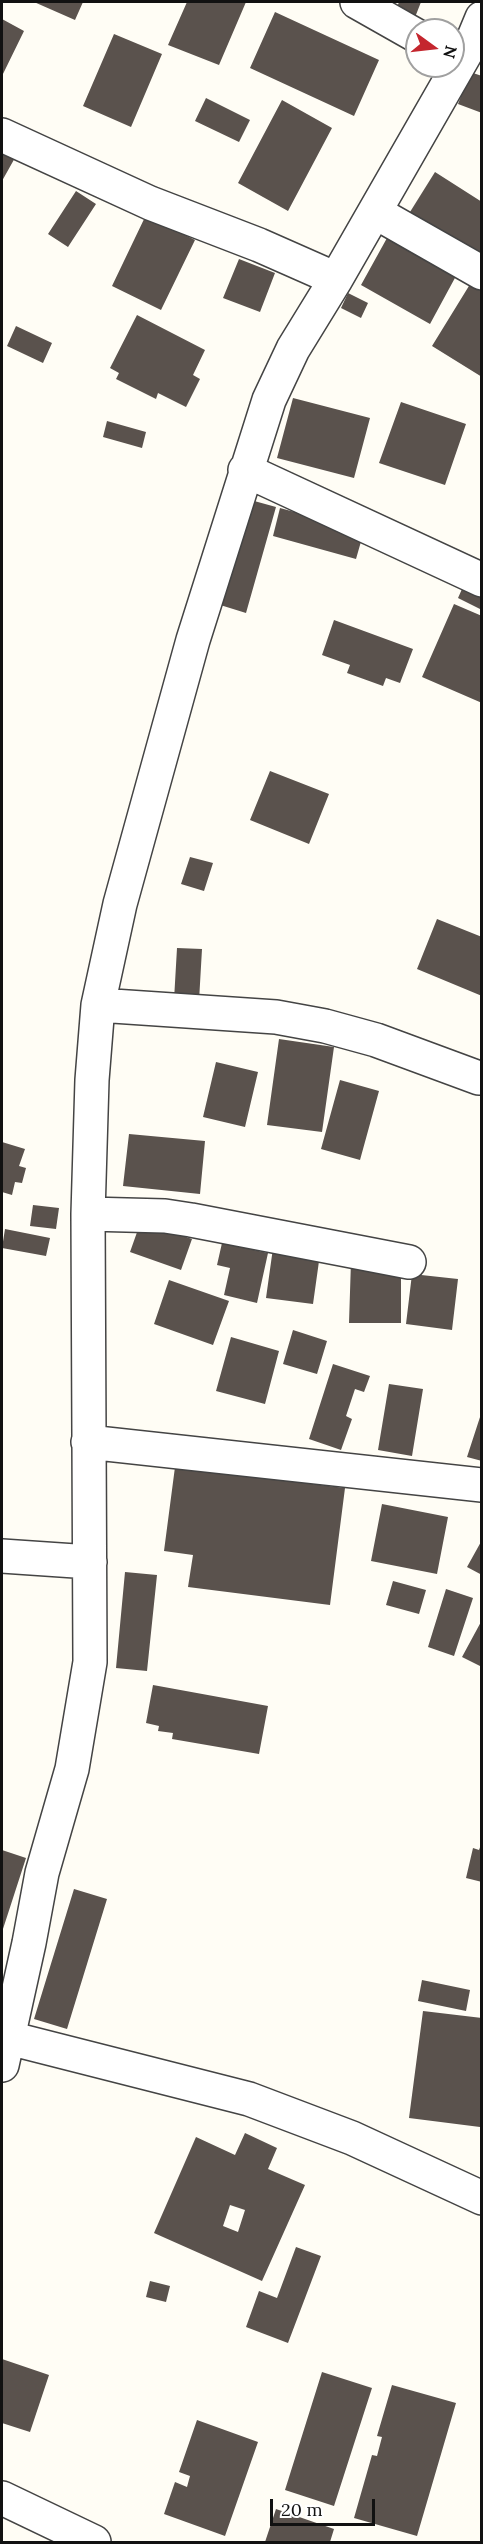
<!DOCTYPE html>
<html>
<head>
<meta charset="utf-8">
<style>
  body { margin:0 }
  #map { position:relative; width:483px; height:2544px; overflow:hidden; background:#fffdf5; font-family:Lora,serif }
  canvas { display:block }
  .frame { position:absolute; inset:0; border:3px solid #111; pointer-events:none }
  .north { position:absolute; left:405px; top:18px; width:60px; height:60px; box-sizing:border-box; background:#fff; border:2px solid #a0a0a0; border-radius:50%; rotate:105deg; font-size:16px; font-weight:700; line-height:24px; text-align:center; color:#111 }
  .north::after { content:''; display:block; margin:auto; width:21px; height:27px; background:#c4262e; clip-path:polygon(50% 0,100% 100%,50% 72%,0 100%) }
  .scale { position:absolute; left:270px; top:2499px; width:105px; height:27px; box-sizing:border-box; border:3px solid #111; border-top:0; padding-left:8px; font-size:18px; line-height:21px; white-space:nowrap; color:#111; -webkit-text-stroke:4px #fff; paint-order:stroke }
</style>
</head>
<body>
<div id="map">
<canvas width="483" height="2544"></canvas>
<div class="frame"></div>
<div class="north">N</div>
<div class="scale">20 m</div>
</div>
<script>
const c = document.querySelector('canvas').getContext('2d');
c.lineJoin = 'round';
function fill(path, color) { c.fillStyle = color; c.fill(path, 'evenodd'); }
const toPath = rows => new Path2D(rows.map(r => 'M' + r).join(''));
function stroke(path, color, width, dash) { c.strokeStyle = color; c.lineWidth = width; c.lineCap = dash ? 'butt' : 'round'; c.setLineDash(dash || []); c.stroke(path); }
const building = toPath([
  [34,2,83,2,75,20],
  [187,2,246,2,219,65,168,45],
  [399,2,421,2,412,25,393,18],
  [275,12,379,60,354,116,250,68],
  [2,19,24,31,2,76],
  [114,34,162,54,131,127,83,106],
  [470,72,482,76,482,113,458,104],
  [206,98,250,120,239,142,195,121],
  [282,100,332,128,288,211,238,183],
  [2,147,16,156,2,181],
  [435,172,482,202,482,249,472,264,405,220],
  [76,191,96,204,68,247,48,234],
  [146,215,195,240,161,310,112,286],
  [387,238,456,276,430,324,361,285],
  [239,259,275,273,260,312,223,298],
  [472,281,482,287,482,377,432,346],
  [348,293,368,303,361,318,341,308],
  [137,315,205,350,193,375,200,379,186,407,158,393,156,399,116,379,119,373,110,368],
  [16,326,52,343,43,363,7,346],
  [293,398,370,418,354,478,277,458],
  [401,402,466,424,445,485,379,463],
  [107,421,146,432,142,448,103,437],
  [247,499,276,507,246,613,217,604],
  [280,508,364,531,356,559,273,536],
  [466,580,482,588,482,610,458,598],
  [454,604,482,616,482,703,422,677],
  [334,620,413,649,400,683,386,678,383,686,347,673,350,665,322,655],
  [270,771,329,794,309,844,250,820],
  [190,857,213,863,204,891,181,884],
  [437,919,482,937,482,996,417,969],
  [177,948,202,949,199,1001,174,1000],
  [279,1039,334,1047,322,1132,267,1125],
  [216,1062,258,1072,245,1127,203,1117],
  [340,1080,379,1091,360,1160,321,1149],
  [129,1134,205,1141,200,1194,123,1186],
  [2,1142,25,1149,19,1166,26,1168,22,1183,15,1182,12,1195,2,1192],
  [33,1205,59,1208,56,1229,30,1226],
  [141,1221,192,1239,181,1270,130,1252],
  [5,1229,50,1238,46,1256,2,1248],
  [222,1243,268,1253,257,1303,224,1295,230,1268,217,1265],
  [273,1248,320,1254,313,1304,266,1298],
  [351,1261,401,1262,401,1323,349,1323],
  [412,1274,458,1279,452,1330,406,1324],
  [169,1280,229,1301,213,1345,154,1324],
  [293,1330,327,1341,317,1374,283,1364],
  [231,1337,279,1351,265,1404,216,1391],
  [333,1364,370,1376,364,1392,355,1389,346,1416,352,1419,341,1450,309,1439],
  [389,1384,423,1389,412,1456,378,1450],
  [481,1414,482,1414,482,1461,467,1457],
  [175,1467,345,1488,330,1605,188,1587,193,1555,164,1551],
  [382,1504,448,1517,437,1574,371,1561],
  [482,1540,482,1575,467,1567],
  [125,1572,157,1575,147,1671,116,1668],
  [393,1581,426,1590,419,1614,386,1605],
  [446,1589,473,1598,454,1656,428,1647],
  [482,1620,482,1667,462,1657],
  [153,1685,268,1706,259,1754,172,1739,173,1733,158,1731,159,1726,146,1723],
  [482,1842,482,1882,466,1878,473,1848,479,1850],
  [2,1850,26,1858,2,1932],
  [74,1889,107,1899,67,2029,34,2019],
  [422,1980,470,1990,466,2011,418,2001],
  [423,2011,482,2018,480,2127,409,2118],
  [245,2133,277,2148,268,2169,305,2185,262,2281,154,2233,196,2137,235,2155],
  [230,2205,245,2210,238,2232,223,2226],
  [296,2247,321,2256,288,2343,246,2327,259,2291,277,2298],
  [150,2281,170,2286,166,2302,146,2297],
  [2,2359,49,2375,30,2432,2,2423],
  [322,2372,372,2388,334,2506,285,2490],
  [392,2385,456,2403,417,2536,354,2518,372,2455,377,2456,382,2437,377,2436],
  [197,2420,258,2442,225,2536,164,2514,175,2482,187,2487,190,2476,179,2472],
  [276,2509,334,2529,330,2542,265,2542]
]);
const minor = toPath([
  [357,2,417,36],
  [2,135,150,203,259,245,336,279],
  [375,212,482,273],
  [245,470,482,580],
  [98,1005,276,1017,325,1026,376,1040,479,1078],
  [88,1214,165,1216,191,1220,409,1262],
  [88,1442,482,1485],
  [2,1556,90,1562],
  [9,2038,249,2099,352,2138,482,2198],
  [2,2065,29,1943,42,1873,72,1769,90,1662,88,1214,92,1080,98,1005,120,904,193,640,269,400,293,349,336,279,472,42,482,18],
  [2,2498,94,2542]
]);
fill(building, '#5a524d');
stroke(minor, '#444', 36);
stroke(minor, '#fff', 33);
</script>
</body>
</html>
